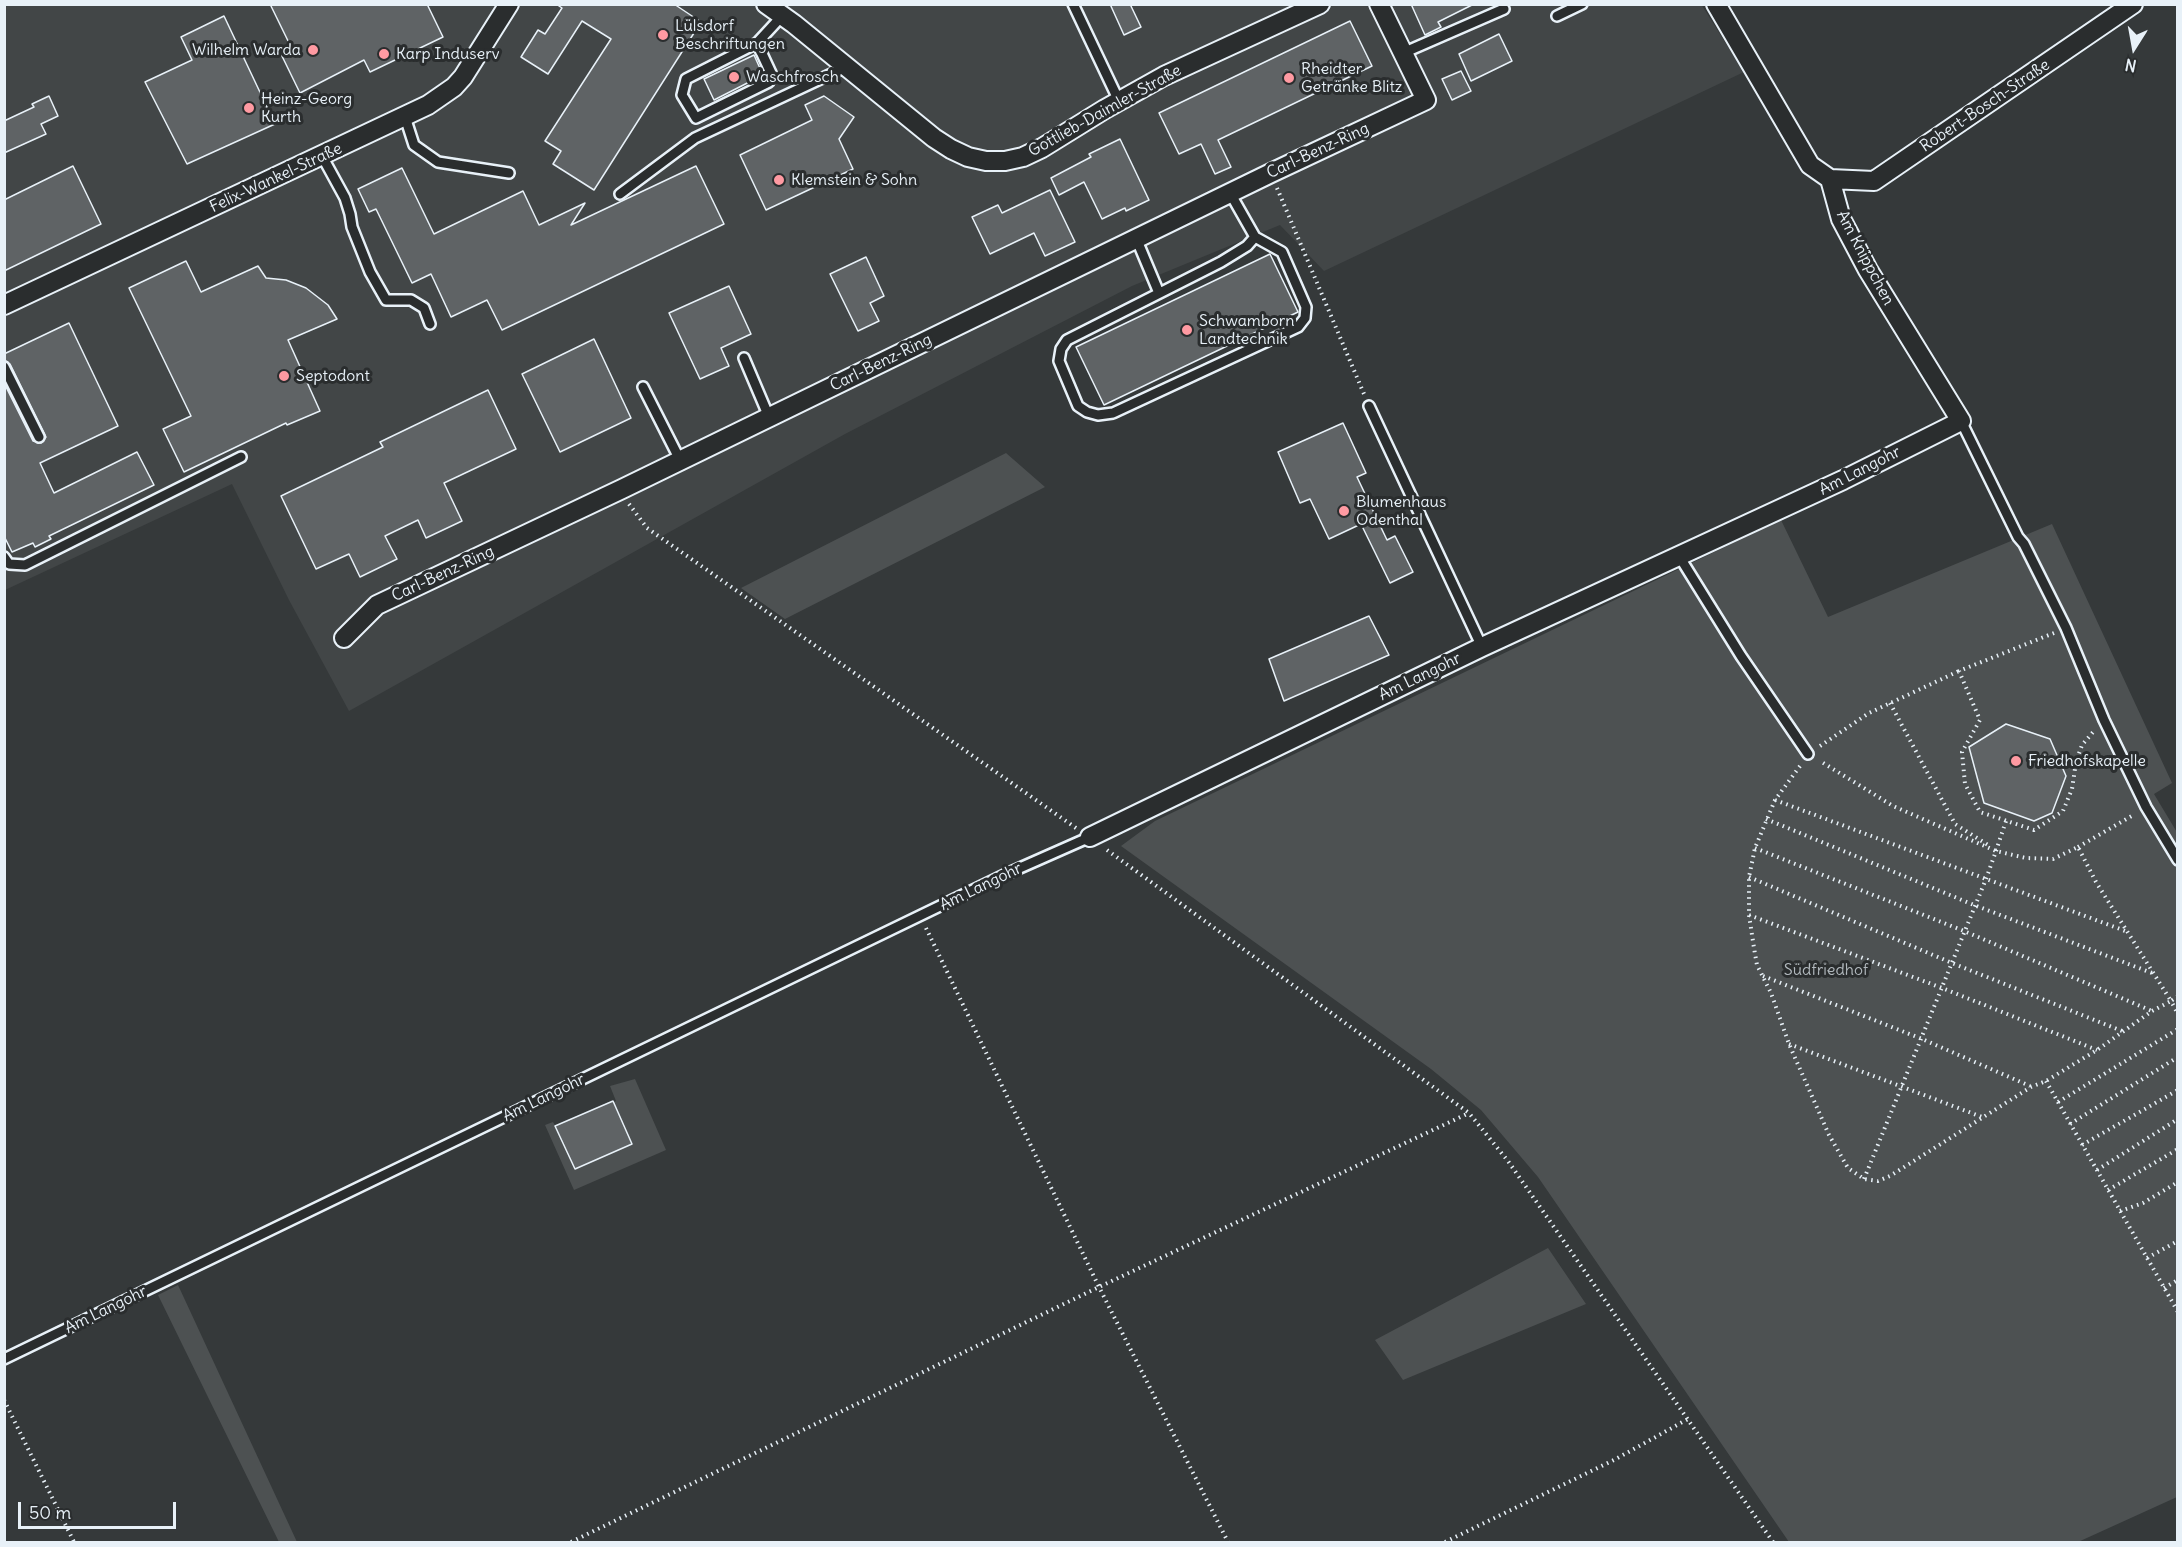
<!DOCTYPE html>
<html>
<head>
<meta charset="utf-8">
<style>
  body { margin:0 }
  #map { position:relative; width:2182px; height:1547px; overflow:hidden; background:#35393a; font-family:Delius,sans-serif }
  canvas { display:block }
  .frame { position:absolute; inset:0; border:6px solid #e8f1f8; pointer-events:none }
  .north { position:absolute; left:2104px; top:18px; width:60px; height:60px; -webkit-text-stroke:4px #2a2d2e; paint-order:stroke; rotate:191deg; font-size:16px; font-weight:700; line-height:24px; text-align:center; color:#e8f1f8 }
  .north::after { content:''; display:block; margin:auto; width:21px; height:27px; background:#e8f1f8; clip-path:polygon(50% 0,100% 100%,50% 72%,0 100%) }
  .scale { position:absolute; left:18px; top:1502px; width:158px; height:27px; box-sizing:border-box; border:3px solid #e8f1f8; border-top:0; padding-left:8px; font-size:18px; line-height:21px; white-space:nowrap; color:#e8f1f8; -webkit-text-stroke:4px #2a2d2e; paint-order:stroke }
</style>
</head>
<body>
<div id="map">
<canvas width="2182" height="1547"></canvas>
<div class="frame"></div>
<div class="north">N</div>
<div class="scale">50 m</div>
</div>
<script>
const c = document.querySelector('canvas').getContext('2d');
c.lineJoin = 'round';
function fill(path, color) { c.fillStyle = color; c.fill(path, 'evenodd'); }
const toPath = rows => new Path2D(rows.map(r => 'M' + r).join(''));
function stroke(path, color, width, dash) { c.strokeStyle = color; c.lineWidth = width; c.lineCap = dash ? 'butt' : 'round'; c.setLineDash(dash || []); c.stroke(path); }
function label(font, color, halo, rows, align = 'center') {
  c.font = font + ' Delius,sans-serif'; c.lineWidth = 6; c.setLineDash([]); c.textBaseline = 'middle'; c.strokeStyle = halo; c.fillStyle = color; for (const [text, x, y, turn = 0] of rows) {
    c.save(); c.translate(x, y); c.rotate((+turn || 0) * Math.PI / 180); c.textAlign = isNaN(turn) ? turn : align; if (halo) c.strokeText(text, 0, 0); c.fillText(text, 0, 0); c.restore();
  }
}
const built = toPath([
  [1701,4,1744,72,1324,271,1280,225,1132,286,845,434,349,711,289,600,232,484,5,590,4,5]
]);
const green = toPath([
  [1006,453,1045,487,785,619,741,588],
  [1781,520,1828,617,2052,524,2172,783,2154,794,2178,834,2177,1497,2078,1542,1789,1542,1538,1177,1481,1110,1431,1069,1121,846,1155,821],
  [635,1079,666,1150,574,1190,545,1125,553,1122,557,1129,616,1101,610,1086],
  [1548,1248,1586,1304,1403,1380,1375,1340],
  [178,1285,297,1542,279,1542,158,1295]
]);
const building = toPath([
  [270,4,427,4,443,37,370,72,364,60,300,93,280,52,291,47,270,4],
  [556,4,674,4,701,22,594,190,553,164,561,151,545,141,611,39,582,21,548,74,521,57,538,30,545,34,562,8,556,4],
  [1110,4,1130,4,1141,27,1124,35,1110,4],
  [1411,4,1474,4,1438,22,1441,27,1425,35,1411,4],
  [224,16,275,124,187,164,145,82,192,60,181,37,224,16],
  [1350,21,1372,66,1218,140,1231,167,1215,174,1201,144,1179,154,1159,113,1350,21],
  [1499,34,1512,61,1471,81,1459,54,1499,34],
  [754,55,763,75,714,100,704,79,754,55],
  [1461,71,1471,91,1452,100,1442,79,1461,71],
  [49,96,58,116,41,124,46,134,4,153,4,121,34,107,32,104,49,96],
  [824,96,854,117,839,139,853,169,766,210,740,155,812,120,805,105,824,96],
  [1120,139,1149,200,1126,211,1125,208,1102,219,1084,182,1059,195,1051,178,1091,157,1089,154,1120,139],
  [73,166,101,224,4,271,4,200,73,166],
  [696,166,724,224,502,330,487,300,451,317,431,274,412,283,376,209,369,212,358,189,402,168,434,234,523,191,539,225,585,203,571,225,696,166],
  [1050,190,1075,242,1045,256,1034,233,990,254,972,217,998,205,1002,213,1050,190],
  [1270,254,1298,312,1104,405,1076,347,1270,254],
  [866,257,884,296,870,303,879,321,858,331,830,274,866,257],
  [186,261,201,292,258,266,266,278,286,280,306,288,328,305,337,319,288,340,320,411,287,425,286,423,184,472,163,429,191,416,129,288,186,261],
  [729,286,751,334,721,348,729,366,700,379,669,313,729,286],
  [69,323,118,426,40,463,54,493,137,452,154,485,49,536,51,539,35,547,33,543,12,552,4,536,4,383,33,441,41,443,46,437,10,364,4,360,4,354,69,323],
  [594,339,631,418,560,452,522,374,594,339],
  [488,390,516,449,444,483,462,521,426,538,418,520,385,536,397,559,360,577,349,554,316,569,281,496,383,447,380,442,488,390],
  [1343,423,1366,473,1357,477,1387,540,1395,536,1413,572,1390,583,1361,524,1329,539,1310,499,1300,503,1278,452,1343,423],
  [1369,616,1389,655,1284,701,1269,659,1369,616],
  [2006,724,2050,739,2066,776,2052,813,2034,821,1984,803,1969,747,2006,724],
  [613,1101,632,1144,575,1169,555,1126,613,1101]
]);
const path = toPath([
  [1277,188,1364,394],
  [629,504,647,528,1076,828],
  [2054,633,1959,671,1980,720,1962,752,1965,784,1980,812,2034,830,2063,811,2072,789,2076,762,2082,745,2094,731],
  [1890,703,1955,824,1988,845],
  [1820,746,1869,713,1959,671],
  [1800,766,1775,800,1755,848,1749,877,1749,915,1754,948,1757,965,1771,993,1789,1044,1829,1135,1848,1168,1864,1179,1878,1181,1890,1176,2031,1087,2046,1081,2097,1050,2152,1011,2171,1001,2096,882,2078,847,2053,859,2026,858,1996,851,1893,806,1820,761],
  [1775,800,2128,932],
  [1766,819,1974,905,2152,973],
  [2078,847,2135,814],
  [1755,848,1964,931,2152,1011],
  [1107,850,1469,1113,1508,1161,1773,1542],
  [1996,851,2006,821],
  [1749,877,1952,963,2122,1031],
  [1749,915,1942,988,2097,1050],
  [926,928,1099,1287,1228,1542],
  [1763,976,1922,1039,2030,1086],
  [2178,996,2171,1001,2178,1014],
  [1789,1044,1982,1117],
  [2046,1081,2178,1312],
  [2058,1102,2178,1029],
  [2070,1124,2178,1057],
  [2082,1145,2178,1090],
  [2097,1170,2178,1119],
  [1864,1179,1986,879,1996,851,1994,849],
  [2108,1190,2178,1149],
  [2120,1211,2143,1203,2178,1182],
  [2147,1258,2178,1241],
  [2164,1288,2178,1280],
  [4,1400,74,1542],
  [571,1542,1099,1287,1469,1113],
  [1445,1542,1614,1460,1688,1419]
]);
const lane = toPath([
  [1073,4,1119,101],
  [1557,16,1582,4],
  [757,43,771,73,769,82,696,118,682,95,686,79,757,43,782,16],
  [1403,53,1504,9],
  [405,117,414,145,438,162,509,173],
  [322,156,345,198,350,214,352,227,370,272,386,300,411,300,424,308,430,324],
  [1230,193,1255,237,1282,252,1306,307,1305,318,1298,327,1113,413,1098,415,1087,412,1078,406,1059,361,1061,349,1067,340,1221,262,1247,246,1255,237],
  [620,194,695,138,846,67],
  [1136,238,1159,293],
  [744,358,769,417],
  [4,367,39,437],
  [643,387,680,460],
  [1369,406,1482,647],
  [1961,421,2018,537,2024,544,2066,628,2104,720,2146,807,2178,860],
  [1679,556,1741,656,1808,754],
  [4,557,9,564,25,565,241,457],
  [4,1359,1004,875,1090,837]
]);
const street = toPath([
  [766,4,794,24,934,138,951,149,968,157,986,161,1005,161,1023,157,1042,148,1105,109,1164,76,1320,4],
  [1830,179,1874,181,2133,4],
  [4,305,428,105,454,87,463,77,509,4],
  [344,638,377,605,622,489,1271,173,1426,100,1379,4],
  [1090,837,1482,647,1843,480,1961,421,1868,270,1841,219,1830,179,1810,165,1716,4]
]);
const markers = [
  [663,35,6,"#ff9aa2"],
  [313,50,6,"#ff9aa2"],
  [384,54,6,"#ff9aa2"],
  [734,77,6,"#ff9aa2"],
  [1289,78,6,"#ff9aa2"],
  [249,108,6,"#ff9aa2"],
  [779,180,6,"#ff9aa2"],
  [1187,330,6,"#ff9aa2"],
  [284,376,6,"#ff9aa2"],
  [1344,511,6,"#ff9aa2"],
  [2016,761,6,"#ff9aa2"]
];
const poiNames = [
  ["Lülsdorf",675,26],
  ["Beschriftungen",675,44],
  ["Wilhelm Warda",301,50,"right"],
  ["Karp Induserv",396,54],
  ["Rheidter",1301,69],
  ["Getränke Blitz",1301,87],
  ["Waschfrosch",746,77],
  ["Heinz-Georg",261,99],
  ["Kurth",261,117],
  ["Klemstein & Sohn",791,180],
  ["Schwamborn",1199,321],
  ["Landtechnik",1199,339],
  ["Septodont",296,376],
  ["Blumenhaus",1356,502],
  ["Odenthal",1356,520],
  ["Friedhofskapelle",2028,761]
];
const streetNames = [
  ["Robert-Bosch-Straße",1985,106,-34],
  ["Gottlieb-Daimler-Straße",1105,111,-29],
  ["Carl-Benz-Ring",1318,151,-25],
  ["Felix-Wankel-Straße",276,178,-25],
  ["Am Knippchen",1865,258,62],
  ["Carl-Benz-Ring",881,363,-26],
  ["Am Langohr",1860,471,-27],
  ["Carl-Benz-Ring",443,574,-25],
  ["Am Langohr",1420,677,-26],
  ["Am Langohr",981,887,-26],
  ["Am Langohr",544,1098,-26],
  ["Am Langohr",106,1310,-26]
];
const parkNames = [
  ["Südfriedhof",1826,970]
];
fill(built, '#424647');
fill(green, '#4d5152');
fill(building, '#5f6365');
stroke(building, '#e8f1f8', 1.5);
stroke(lane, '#e8f1f8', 14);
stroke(street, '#e8f1f8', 22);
stroke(path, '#e8f1f8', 4, [1.5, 4.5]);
stroke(lane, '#2a2d2e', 9);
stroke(street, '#2a2d2e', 18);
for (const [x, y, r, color] of markers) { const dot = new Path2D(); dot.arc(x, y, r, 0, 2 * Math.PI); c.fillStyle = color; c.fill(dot); stroke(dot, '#2a2d2e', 2); }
label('16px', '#e8f1f8', '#2a2d2e', poiNames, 'left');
label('16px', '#e8f1f8', '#2a2d2e', streetNames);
label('16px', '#b2b9be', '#2a2d2e', parkNames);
</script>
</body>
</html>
